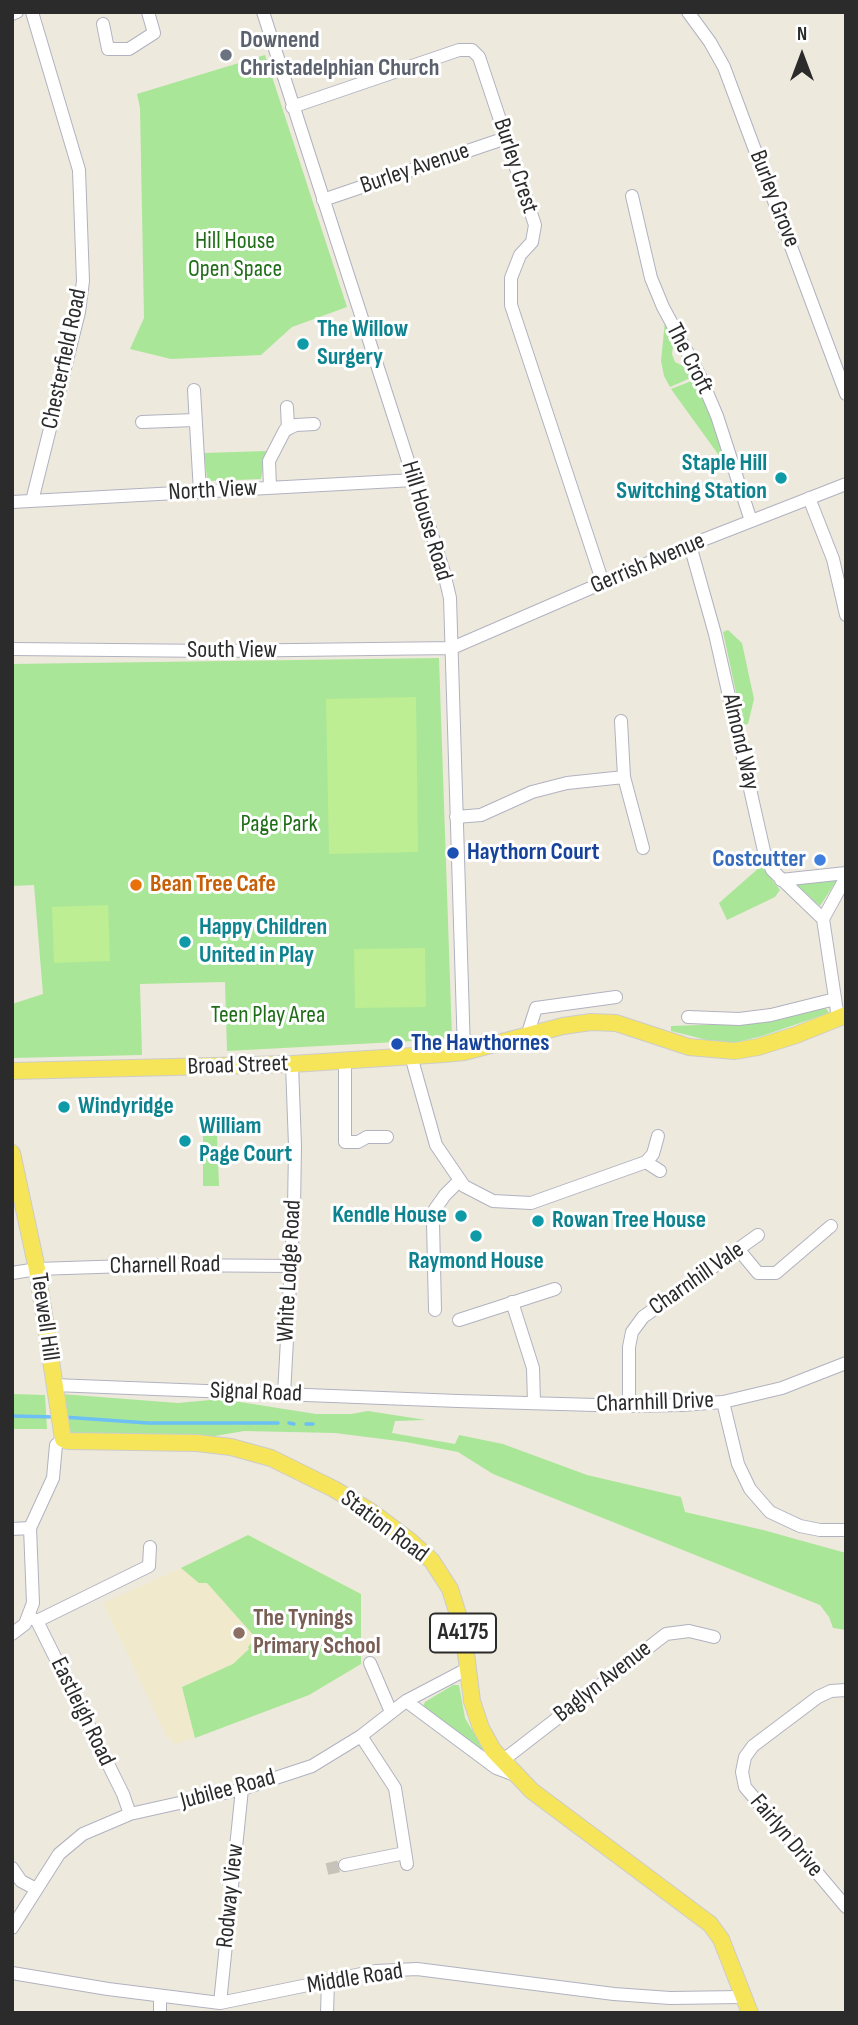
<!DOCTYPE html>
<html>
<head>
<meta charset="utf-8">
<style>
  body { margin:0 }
  #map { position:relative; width:858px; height:2025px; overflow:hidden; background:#eee9dd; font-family:"Sofia Sans Condensed",sans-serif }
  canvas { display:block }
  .frame { position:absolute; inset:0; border:14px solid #2b2b2b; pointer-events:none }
  .north { position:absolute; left:767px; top:21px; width:70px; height:70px; -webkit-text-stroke:5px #fff; paint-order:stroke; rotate:0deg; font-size:19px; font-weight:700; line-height:28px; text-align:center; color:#2b2b2b }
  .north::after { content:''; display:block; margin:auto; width:24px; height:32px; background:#2b2b2b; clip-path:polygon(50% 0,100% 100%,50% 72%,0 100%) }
</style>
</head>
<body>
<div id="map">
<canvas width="858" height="2025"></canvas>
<div class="frame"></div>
<div class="north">N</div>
</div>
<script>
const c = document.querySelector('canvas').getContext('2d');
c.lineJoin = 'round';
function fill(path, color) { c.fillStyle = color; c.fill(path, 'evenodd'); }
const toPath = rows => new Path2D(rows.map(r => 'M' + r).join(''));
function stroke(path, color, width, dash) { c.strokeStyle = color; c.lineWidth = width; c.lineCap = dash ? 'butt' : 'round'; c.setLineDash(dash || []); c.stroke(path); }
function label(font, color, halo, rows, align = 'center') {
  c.font = font + ' "Sofia Sans Condensed",sans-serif'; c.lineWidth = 6; c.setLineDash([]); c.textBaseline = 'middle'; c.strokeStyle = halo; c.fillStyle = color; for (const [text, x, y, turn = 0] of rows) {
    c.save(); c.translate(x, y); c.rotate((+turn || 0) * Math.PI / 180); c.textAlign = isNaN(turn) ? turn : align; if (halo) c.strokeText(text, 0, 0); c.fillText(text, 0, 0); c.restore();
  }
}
const education = toPath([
  [248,1535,361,1594,361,1664,309,1695,174,1745,171,1738,168,1739,103,1603,181,1568]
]);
const green = toPath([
  [265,55,347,307,292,327,261,355,171,359,130,349,144,318,140,108,137,94],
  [665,321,674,337,672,354,675,362,687,368,693,377,670,387,664,376,661,361],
  [694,380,708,407,728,468,671,389],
  [266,451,261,479,210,481,207,478,204,453],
  [728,630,742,643,754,699,748,724,743,725,723,632],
  [439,658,452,1039,227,1051,225,982,140,984,142,1055,12,1058,12,1004,43,994,34,885,12,886,12,664],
  [761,866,780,890,775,897,727,920,719,903],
  [837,880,820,906,797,885,798,881],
  [821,1006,825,1007,829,1013,762,1036,738,1042,715,1042,671,1031,671,1026,756,1023,783,1019],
  [203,1135,217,1135,219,1186,203,1186],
  [12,1394,45,1395,47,1429,12,1429],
  [61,1394,178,1403,221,1399,316,1414,351,1414,368,1411,426,1420,395,1421,392,1433,455,1444,459,1435,503,1444,587,1475,681,1497,685,1512,763,1530,846,1553,846,1630,833,1628,829,1617,820,1605,493,1474,458,1452,406,1442,335,1433,244,1431,209,1437,72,1434,65,1429],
  [248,1535,361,1594,361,1664,309,1695,195,1738,182,1687,233,1664,249,1649,248,1647,256,1638,207,1583,199,1583,181,1568],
  [453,1685,459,1685,465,1718,484,1750,482,1752,422,1708,425,1702]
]);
const pitch = toPath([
  [416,697,418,852,329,854,326,699],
  [108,905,110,961,54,963,52,907],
  [425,948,426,1007,355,1008,354,949]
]);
const stream = toPath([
  [12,1416,56,1417],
  [63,1417,148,1423,278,1423],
  [289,1423,294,1424],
  [306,1424,313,1424]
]);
const minorTunnel = toPath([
  [327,1869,345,1865]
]);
const minor = toPath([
  [263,12,443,569,450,598,464,1052],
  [688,12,710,42,724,67,846,394],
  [12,14,17,12],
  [103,24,108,49,129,49,154,33,148,12],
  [292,107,459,50,472,50,479,57,535,225,532,242,520,255,511,278,511,305,603,583],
  [632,196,651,278,663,307,700,376,717,416,751,521],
  [323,200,506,138],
  [194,390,200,492],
  [287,407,288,429],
  [142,422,195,420],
  [270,488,269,461,285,430,296,425,314,424],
  [809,498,833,559,846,615],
  [32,501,79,312,83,281,79,170,32,12],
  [12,502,414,480],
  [690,545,715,634,764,851,772,870,823,919],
  [12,649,216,651,452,648,690,545,846,484],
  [621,721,624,777,643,848],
  [456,817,481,815,532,792,567,783,624,777],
  [781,880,846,873],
  [688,1017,739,1019,771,1015,835,999],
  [838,1018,823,919,846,877],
  [527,1036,536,1008,616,997],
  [411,1056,436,1145,464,1186,493,1201,531,1203,646,1162,653,1154,658,1136],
  [345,1061,345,1142,358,1142,367,1137,387,1137],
  [646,1162,660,1171],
  [739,1250,758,1273,776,1273,831,1226],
  [12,1273,37,1269,157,1265,292,1266],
  [512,1302,533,1368,534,1403],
  [435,1310,433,1222,435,1209,445,1195,460,1180],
  [459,1320,555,1289],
  [54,1385,458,1401,629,1406,681,1405,723,1402,782,1388,846,1363],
  [284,1395,294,1209,295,1146,292,1064],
  [723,1402,738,1464,750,1489,770,1512,800,1526,820,1530,846,1530],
  [629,1406,629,1347,632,1332,643,1317,758,1235],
  [12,1529,30,1528],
  [28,1616,37,1621,123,1794,130,1814],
  [37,1621,149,1566,150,1547],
  [12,1634,25,1624,33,1603,30,1528,53,1478,56,1445,63,1439],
  [370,1663,391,1712],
  [846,1690,831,1691,818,1697,753,1746,745,1757,742,1772,745,1787,846,1907],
  [406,1701,496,1768,512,1774],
  [361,1736,395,1788,407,1864],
  [502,1761,666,1634,689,1631,714,1637],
  [345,1865,405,1853],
  [12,1868,21,1881,36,1889],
  [12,1928,59,1854,83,1834,130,1814,242,1789,312,1766,361,1736,406,1701,467,1669],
  [12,1973,108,1989,220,2003,376,1971,417,1969,614,1994,670,1998,742,1997],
  [220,2003,242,1789],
  [160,2013,160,1996],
  [327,2013,328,1981]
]);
const major = toPath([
  [12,1071,292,1064,444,1054,464,1052,563,1026,591,1022,616,1023,689,1047,735,1051,758,1047,796,1035,846,1015],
  [12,1153,37,1269,63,1439,68,1441,197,1443,231,1447,271,1458,334,1489,373,1513,410,1541,432,1561,450,1589,463,1630,472,1701,481,1728,493,1750,532,1791,710,1924,721,1939,750,2013]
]);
const markers = [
  [226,55,7,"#6b7280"],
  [303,344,7,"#0f9aa8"],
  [781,478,7,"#0f9aa8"],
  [453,853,7,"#1a4fb4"],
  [820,860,7,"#3f7fe0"],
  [136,885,7,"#e8710a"],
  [185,942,7,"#0f9aa8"],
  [397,1044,7,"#1a4fb4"],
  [64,1107,7,"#0f9aa8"],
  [185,1141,7,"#0f9aa8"],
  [461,1216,7,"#0f9aa8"],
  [538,1221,7,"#0f9aa8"],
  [476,1236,7,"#0f9aa8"],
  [239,1633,7,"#8d6e63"]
];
const shields = [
  [463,1633,66]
];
const shieldNames = [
  ["A4175",463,1633]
];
const worshipNames = [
  ["Downend",240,41],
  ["Christadelphian Church",240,69]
];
const streetNames = [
  ["Burley Crest",515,166,72],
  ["Burley Avenue",415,169,-19],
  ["Burley Grove",774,199,69],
  ["Chesterfield Road",65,359,-78],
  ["The Croft",689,359,63],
  ["North View",213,491,-3],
  ["Hill House Road",426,521,73],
  ["Gerrish Avenue",648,564,-23],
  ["South View",232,651],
  ["Almond Way",740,742,77],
  ["Broad Street",238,1066,-2],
  ["Charnell Road",165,1266,-1],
  ["White Lodge Road",290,1271,-87],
  ["Charnhill Vale",697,1279,-35],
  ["Teewell Hill",44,1317,82],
  ["Signal Road",256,1393,2],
  ["Charnhill Drive",655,1403,-2],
  ["Station Road",384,1527,37],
  ["Baglyn Avenue",603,1682,-38],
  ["Eastleigh Road",82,1712,64],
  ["Jubilee Road",228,1790,-15],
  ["Fairlyn Drive",786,1836,50],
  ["Rodway View",231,1896,-84],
  ["Middle Road",355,1979,-9]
];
const parkNames = [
  ["Hill House",235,242],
  ["Open Space",235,270],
  ["Page Park",279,825],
  ["Teen Play Area",268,1016]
];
const cultureNames = [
  ["The Willow",317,330],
  ["Surgery",317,358],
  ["Staple Hill",767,464,"right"],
  ["Switching Station",767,492,"right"],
  ["Happy Children",199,928],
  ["United in Play",199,956],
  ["Windyridge",78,1107],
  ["William",199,1127],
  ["Page Court",199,1155],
  ["Kendle House",447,1216,"right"],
  ["Rowan Tree House",552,1221],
  ["Raymond House",476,1262,"center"]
];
const transitNames = [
  ["Haythorn Court",467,853],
  ["The Hawthornes",411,1044]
];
const shopNames = [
  ["Costcutter",806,860]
];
const foodNames = [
  ["Bean Tree Cafe",150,885]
];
const educationNames = [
  ["The Tynings",253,1619],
  ["Primary School",253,1647]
];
fill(education, '#f0e9cc');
fill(green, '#a9e698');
fill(pitch, '#bdee93');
stroke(stream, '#6cc0f4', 3.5);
stroke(minorTunnel, '#c7c3b9', 12, [12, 6]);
stroke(minor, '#b1b2c0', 14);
stroke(major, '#ccc', 18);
stroke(minor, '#fff', 12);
stroke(major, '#f6e559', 16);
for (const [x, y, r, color] of markers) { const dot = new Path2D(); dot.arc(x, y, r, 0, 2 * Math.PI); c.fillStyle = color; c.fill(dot); stroke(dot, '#fff', 2.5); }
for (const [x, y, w] of shields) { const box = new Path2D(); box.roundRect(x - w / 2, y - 19.5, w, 39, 5); c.fillStyle = '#fff'; c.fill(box); stroke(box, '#2b2b2b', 2); }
label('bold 23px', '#2b2b2b', null, shieldNames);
label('bold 24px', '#5b616d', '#fff', worshipNames, 'left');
label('24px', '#2b2b2b', '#fff', streetNames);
label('24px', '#1f6d17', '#fff', parkNames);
label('bold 24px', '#0d838f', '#fff', cultureNames, 'left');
label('bold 24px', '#164399', '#fff', transitNames, 'left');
label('bold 24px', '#366cbe', '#fff', shopNames, 'right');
label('bold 24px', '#c56008', '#fff', foodNames, 'left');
label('bold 24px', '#785e54', '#fff', educationNames, 'left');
</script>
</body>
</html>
